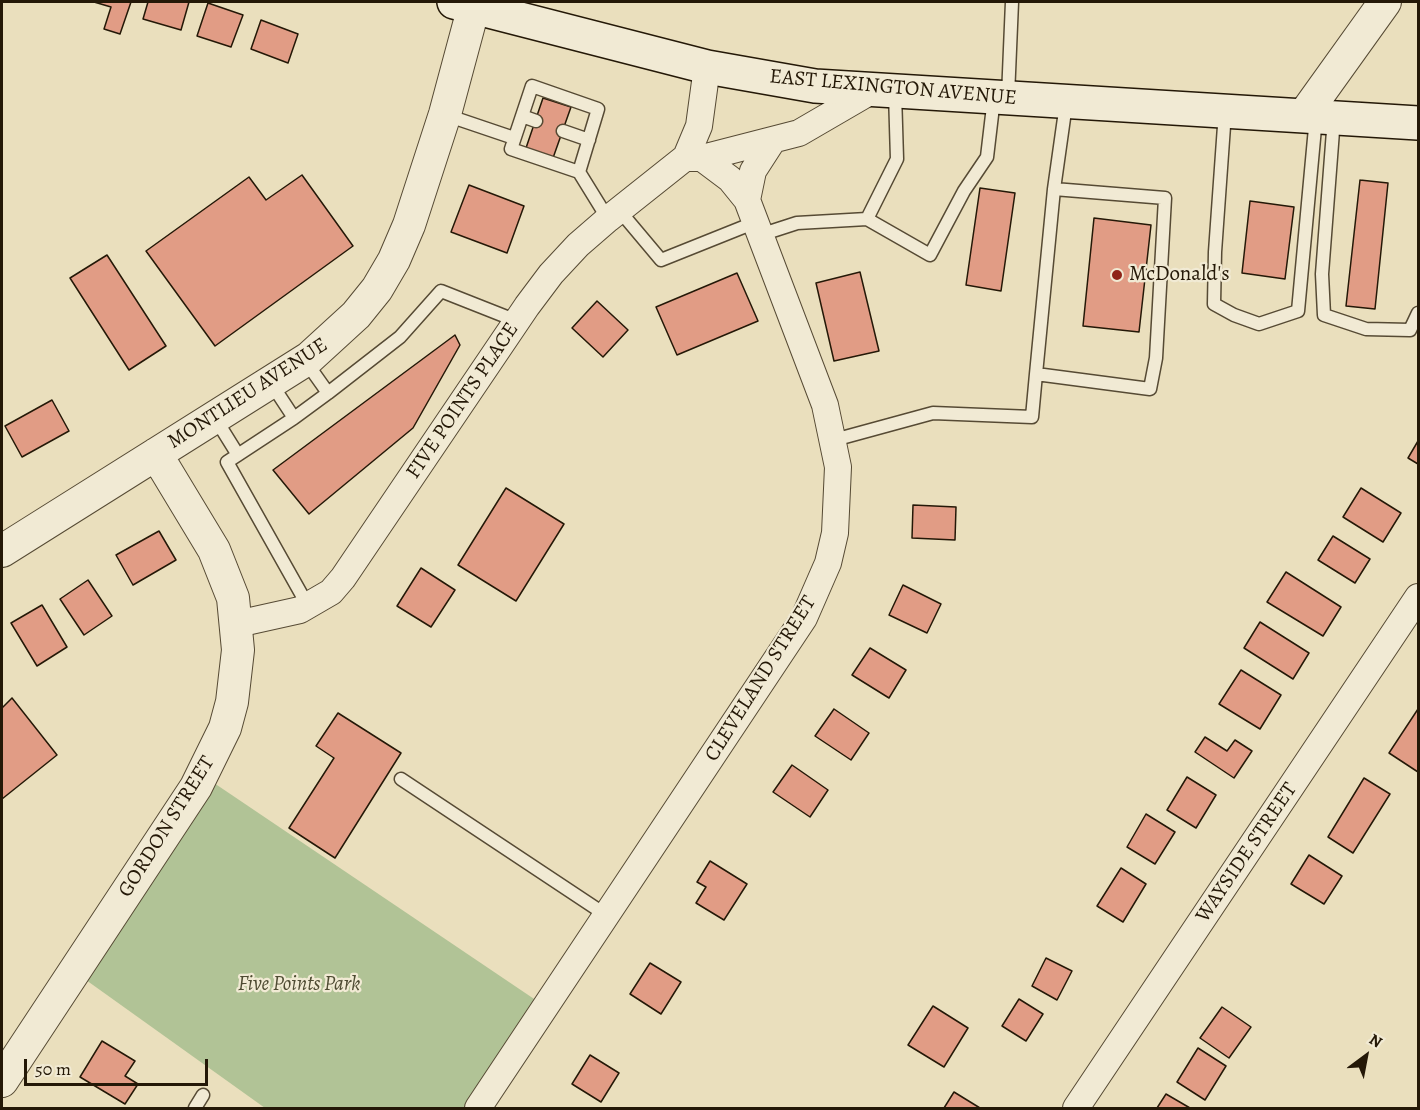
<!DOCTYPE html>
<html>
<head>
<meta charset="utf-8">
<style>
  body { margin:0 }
  #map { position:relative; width:1420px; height:1110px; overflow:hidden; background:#eadfbd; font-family:Alegreya,serif }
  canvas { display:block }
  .frame { position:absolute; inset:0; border:3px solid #241807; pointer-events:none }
  .north { position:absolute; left:1336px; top:1026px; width:60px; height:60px; -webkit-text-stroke:4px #f1ead4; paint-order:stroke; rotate:32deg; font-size:16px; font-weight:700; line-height:24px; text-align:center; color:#241807 }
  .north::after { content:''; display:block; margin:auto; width:21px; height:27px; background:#241807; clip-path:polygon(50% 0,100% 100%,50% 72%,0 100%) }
  .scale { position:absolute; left:24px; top:1059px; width:184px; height:27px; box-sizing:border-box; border:3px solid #241807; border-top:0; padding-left:8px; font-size:18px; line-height:21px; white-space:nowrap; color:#241807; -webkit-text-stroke:4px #f1ead4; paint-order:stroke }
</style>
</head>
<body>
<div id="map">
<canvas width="1420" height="1110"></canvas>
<div class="frame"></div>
<div class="north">N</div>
<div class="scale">50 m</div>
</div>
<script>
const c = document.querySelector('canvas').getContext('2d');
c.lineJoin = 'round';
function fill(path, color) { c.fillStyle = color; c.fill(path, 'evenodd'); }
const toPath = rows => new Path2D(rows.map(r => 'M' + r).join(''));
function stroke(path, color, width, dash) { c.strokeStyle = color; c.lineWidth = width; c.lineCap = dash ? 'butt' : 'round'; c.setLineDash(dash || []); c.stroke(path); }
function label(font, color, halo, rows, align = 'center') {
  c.font = font + ' Alegreya,serif'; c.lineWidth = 4.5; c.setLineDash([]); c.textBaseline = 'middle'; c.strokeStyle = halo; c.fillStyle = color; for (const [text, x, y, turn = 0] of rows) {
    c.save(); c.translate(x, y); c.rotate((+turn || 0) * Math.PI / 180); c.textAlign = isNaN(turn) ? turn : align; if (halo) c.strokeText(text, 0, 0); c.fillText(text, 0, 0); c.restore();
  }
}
const green = toPath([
  [214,783,546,1007,475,1108,265,1108,79,975]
]);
const building = toPath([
  [94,2,131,2,120,34,104,29,111,7,94,2],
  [148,2,189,2,181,30,143,19,148,2],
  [208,3,243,15,231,47,197,36,208,3],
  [261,20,298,34,288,63,251,49,261,20],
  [543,98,571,107,553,158,526,148,543,98],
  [302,175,353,246,215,346,146,251,249,177,266,200,302,175],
  [1360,180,1388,183,1375,309,1346,306,1360,180],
  [469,185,524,206,507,253,451,232,469,185],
  [980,188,1015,193,1001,291,966,285,980,188],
  [1250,201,1294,207,1285,279,1242,273,1250,201],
  [1094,218,1151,225,1139,332,1083,326,1094,218],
  [107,255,166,346,129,370,70,278,107,255],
  [860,272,879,351,834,361,816,283,860,272],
  [737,273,758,321,677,355,656,307,737,273],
  [597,301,628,330,603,357,572,328,597,301],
  [455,335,460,345,413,428,309,514,273,470,455,335],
  [52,400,69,431,22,457,5,426,52,400],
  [1418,441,1418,464,1408,458,1418,441],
  [506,488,564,524,516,601,458,565,506,488],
  [1361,488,1401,513,1383,542,1343,517,1361,488],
  [913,505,956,507,955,540,912,538,913,505],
  [159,531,176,560,133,585,116,555,159,531],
  [1333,536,1370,559,1355,583,1318,560,1333,536],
  [421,568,455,590,431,627,397,606,421,568],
  [1286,572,1341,607,1323,636,1267,602,1286,572],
  [88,580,112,616,84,635,60,599,88,580],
  [903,585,941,604,927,633,889,615,903,585],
  [42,605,67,647,37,666,11,623,42,605],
  [1260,622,1309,653,1293,679,1244,648,1260,622],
  [870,648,906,670,889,698,852,675,870,648],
  [1241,670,1281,695,1260,729,1219,704,1241,670],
  [12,698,57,755,2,799,2,708,12,698],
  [834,709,869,733,851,760,815,736,834,709],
  [1418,709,1418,772,1389,753,1418,709],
  [338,713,401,753,335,858,289,828,334,758,316,746,338,713],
  [1205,737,1227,751,1235,740,1252,751,1234,778,1195,752,1205,737],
  [792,765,828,790,810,817,773,792,792,765],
  [1187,777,1216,795,1196,828,1167,810,1187,777],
  [1364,778,1390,794,1353,853,1328,837,1364,778],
  [1146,814,1175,832,1155,864,1127,847,1146,814],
  [1309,855,1342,876,1324,904,1291,884,1309,855],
  [710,861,747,884,724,920,696,903,706,887,697,882,710,861],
  [1121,868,1146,884,1123,922,1097,906,1121,868],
  [1046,958,1072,971,1057,1000,1032,986,1046,958],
  [650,963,681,982,661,1014,630,994,650,963],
  [1019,999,1043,1014,1026,1041,1002,1026,1019,999],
  [933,1006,968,1028,944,1067,908,1045,933,1006],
  [1222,1007,1251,1027,1229,1058,1200,1038,1222,1007],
  [102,1041,135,1061,125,1076,138,1084,125,1104,80,1077,102,1041],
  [1198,1048,1226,1066,1205,1100,1177,1082,1198,1048],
  [590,1055,619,1073,601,1102,572,1084,590,1055],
  [954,1092,980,1108,944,1108,954,1092],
  [1166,1094,1190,1108,1157,1108,1166,1094]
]);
const service = toPath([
  [895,93,897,159,867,219,930,255,964,191,987,157,994,98],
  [1008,96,1012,2],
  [1225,112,1215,252,1214,304,1234,315,1259,324,1298,311,1316,117],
  [446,115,514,138],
  [522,116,536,121],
  [1334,118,1322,274,1324,315,1366,329,1410,330,1418,313],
  [563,131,589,140],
  [579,172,598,109,532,86,511,149,579,172,608,219],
  [1054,189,1165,198,1156,358,1150,389,1036,374,1054,189,1066,104],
  [619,210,661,260,756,222],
  [760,235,797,223,867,219],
  [306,362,328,393,400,337,441,291,517,321],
  [271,383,294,418,227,462,308,606],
  [215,418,238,455],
  [294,418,328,393],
  [834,440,933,413,1032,417,1036,374],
  [401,779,606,915],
  [195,1108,203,1095]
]);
const minor = toPath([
  [692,158,702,158,799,133,873,90],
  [747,200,753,171,773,140],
  [237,624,300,610,331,592,343,578,527,306,551,274,578,245,608,219,686,157,699,126,707,67],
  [478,1108,804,618,828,563,835,533,838,467,825,405,747,200,730,179,702,158],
  [1076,1108,1418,597]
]);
const tertiary = toPath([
  [1304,115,1385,2],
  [2,551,309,358,356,315,377,289,394,260,409,225,445,114,474,6],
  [2,1081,196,787,225,728,232,702,238,650,233,598,214,550,156,454]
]);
const secondary = toPath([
  [454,2,707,67,815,86,1418,123]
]);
const markers = [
  [1117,275,6,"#8f2418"]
];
const streetNames = [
  ["EAST LEXINGTON AVENUE",893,88,5],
  ["MONTLIEU AVENUE",248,394,-33],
  ["FIVE POINTS PLACE",463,401,-56],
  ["CLEVELAND STREET",761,679,-58],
  ["GORDON STREET",167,827,-58],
  ["WAYSIDE STREET",1247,853,-56]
];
const poiNames = [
  ["McDonald's",1129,275]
];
const parkNames = [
  ["Five Points Park",299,985]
];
fill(green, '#b1c396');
fill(building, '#e19c85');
stroke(building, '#241807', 1.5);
stroke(service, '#564a34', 15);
stroke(minor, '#564a34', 28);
stroke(tertiary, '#564a34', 34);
stroke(secondary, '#241807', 36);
stroke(service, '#f1ead4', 12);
stroke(minor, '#f1ead4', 26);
stroke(tertiary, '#f1ead4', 32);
stroke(secondary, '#f1ead4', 33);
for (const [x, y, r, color] of markers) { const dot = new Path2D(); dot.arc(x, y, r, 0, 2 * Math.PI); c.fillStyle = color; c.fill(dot); stroke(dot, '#f1ead4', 2); }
label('21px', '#241807', '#f1ead4', streetNames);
label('21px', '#241807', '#f1ead4', poiNames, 'left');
label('italic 21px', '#4e4b32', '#f1ead4', parkNames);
</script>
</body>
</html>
